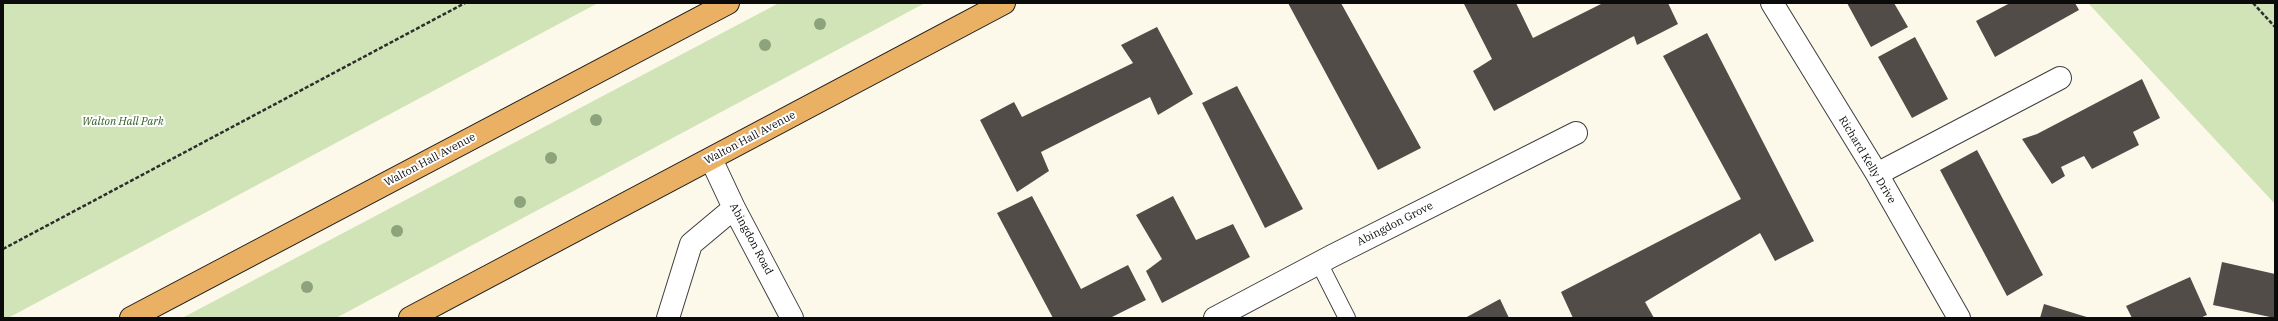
<!DOCTYPE html>
<html>
<head>
<meta charset="utf-8">
<style>
  body { margin:0 }
  #map { position:relative; width:2278px; height:321px; overflow:hidden; background:#fdf9ea; font-family:"IBM Plex Serif",serif }
  canvas { display:block }
  .frame { position:absolute; inset:0; border:4px solid #0b0b0b; pointer-events:none }
</style>
</head>
<body>
<div id="map">
<canvas width="2278" height="321"></canvas>
<div class="frame"></div>
</div>
<script>
const c = document.querySelector('canvas').getContext('2d');
c.lineJoin = 'round';
function fill(path, color) { c.fillStyle = color; c.fill(path, 'evenodd'); }
const toPath = rows => new Path2D(rows.map(r => 'M' + r).join(''));
function stroke(path, color, width, dash) { c.strokeStyle = color; c.lineWidth = width; c.lineCap = dash ? 'butt' : 'round'; c.setLineDash(dash || []); c.stroke(path); }
function label(font, color, halo, rows, align = 'center') {
  c.font = font + ' "IBM Plex Serif",serif'; c.lineWidth = 4; c.setLineDash([]); c.textBaseline = 'middle'; c.strokeStyle = halo; c.fillStyle = color; for (const [text, x, y, turn = 0] of rows) {
    c.save(); c.translate(x, y); c.rotate((+turn || 0) * Math.PI / 180); c.textAlign = isNaN(turn) ? turn : align; if (halo) c.strokeText(text, 0, 0); c.fillText(text, 0, 0); c.restore();
  }
}
const green = toPath([
  [3,3,598,3,8,318,3,318],
  [779,3,925,3,336,318,182,318],
  [2088,3,2275,3,2275,204]
]);
const building = toPath([
  [1288,3,1341,3,1421,148,1378,170],
  [1516,3,1533,38,1603,3,1668,3,1678,24,1637,45,1634,36,1494,111,1473,71,1492,59,1464,4],
  [1847,3,1894,3,1908,27,1871,47],
  [2010,3,2075,3,2079,10,1995,57,1976,21],
  [1157,27,1193,94,1158,115,1150,97,1041,152,1049,171,1017,192,980,120,1014,102,1022,117,1133,63,1121,45],
  [1707,33,1814,241,1775,261,1760,233,1645,302,1654,318,1573,318,1561,292,1741,199,1663,56],
  [1915,37,1948,99,1912,118,1878,57],
  [2142,79,2160,118,2133,132,2139,145,2092,169,2084,156,2061,167,2065,176,2052,184,2022,139,2037,134],
  [1237,86,1303,209,1265,228,1202,103],
  [1977,150,2043,275,2007,296,1940,170],
  [1032,196,1081,289,1128,265,1146,300,1110,318,1053,318,997,213],
  [1173,196,1196,240,1233,224,1250,257,1162,303,1146,271,1162,259,1136,215],
  [2222,262,2275,274,2275,318,2213,305],
  [2190,277,2207,315,2200,318,2132,318,2126,306],
  [1500,299,1509,318,1465,318],
  [2044,304,2090,318,2040,318]
]);
const path = toPath([
  [2253,3,2275,27],
  [3,249,465,3]
]);
const service = toPath([
  [1319,263,1347,318]
]);
const minor = toPath([
  [1772,3,1877,174,1959,318],
  [711,159,734,208,792,318],
  [1877,174,2060,78],
  [668,318,691,244,734,208],
  [1215,318,1332,256,1576,133]
]);
const trunk = toPath([
  [131,318,728,3],
  [410,318,1004,3]
]);
const trees = [
  [820,24],
  [765,45],
  [596,120],
  [551,158],
  [520,202],
  [397,231],
  [307,287]
];
const parkNames = [
  ["Walton Hall Park",123,122]
];
const streetNames = [
  ["Walton Hall Avenue",750,138,-28],
  ["Walton Hall Avenue",430,160,-28],
  ["Richard Kelly Drive",1867,160,59],
  ["Abingdon Grove",1395,224,-27],
  ["Abingdon Road",751,239,62]
];
fill(green, '#d0e4b7');
fill(building, '#524c48');
stroke(service, '#3e3e3e', 18);
stroke(minor, '#3e3e3e', 24);
stroke(trunk, '#1c1c1c', 24);
stroke(path, '#2d2d2d', 2.5, [4, 2]);
stroke(service, '#fff', 16);
stroke(minor, '#fff', 22);
stroke(trunk, '#eab064', 22);
c.fillStyle = '#8ca37c';
for (const [x, y] of trees) { c.beginPath(); c.arc(x, y, 6, 0, 2 * Math.PI); c.fill(); }
label('italic 11px', '#305c22', '#fff', parkNames);
label('11px', '#0b0b0b', '#fff', streetNames);
</script>
</body>
</html>
